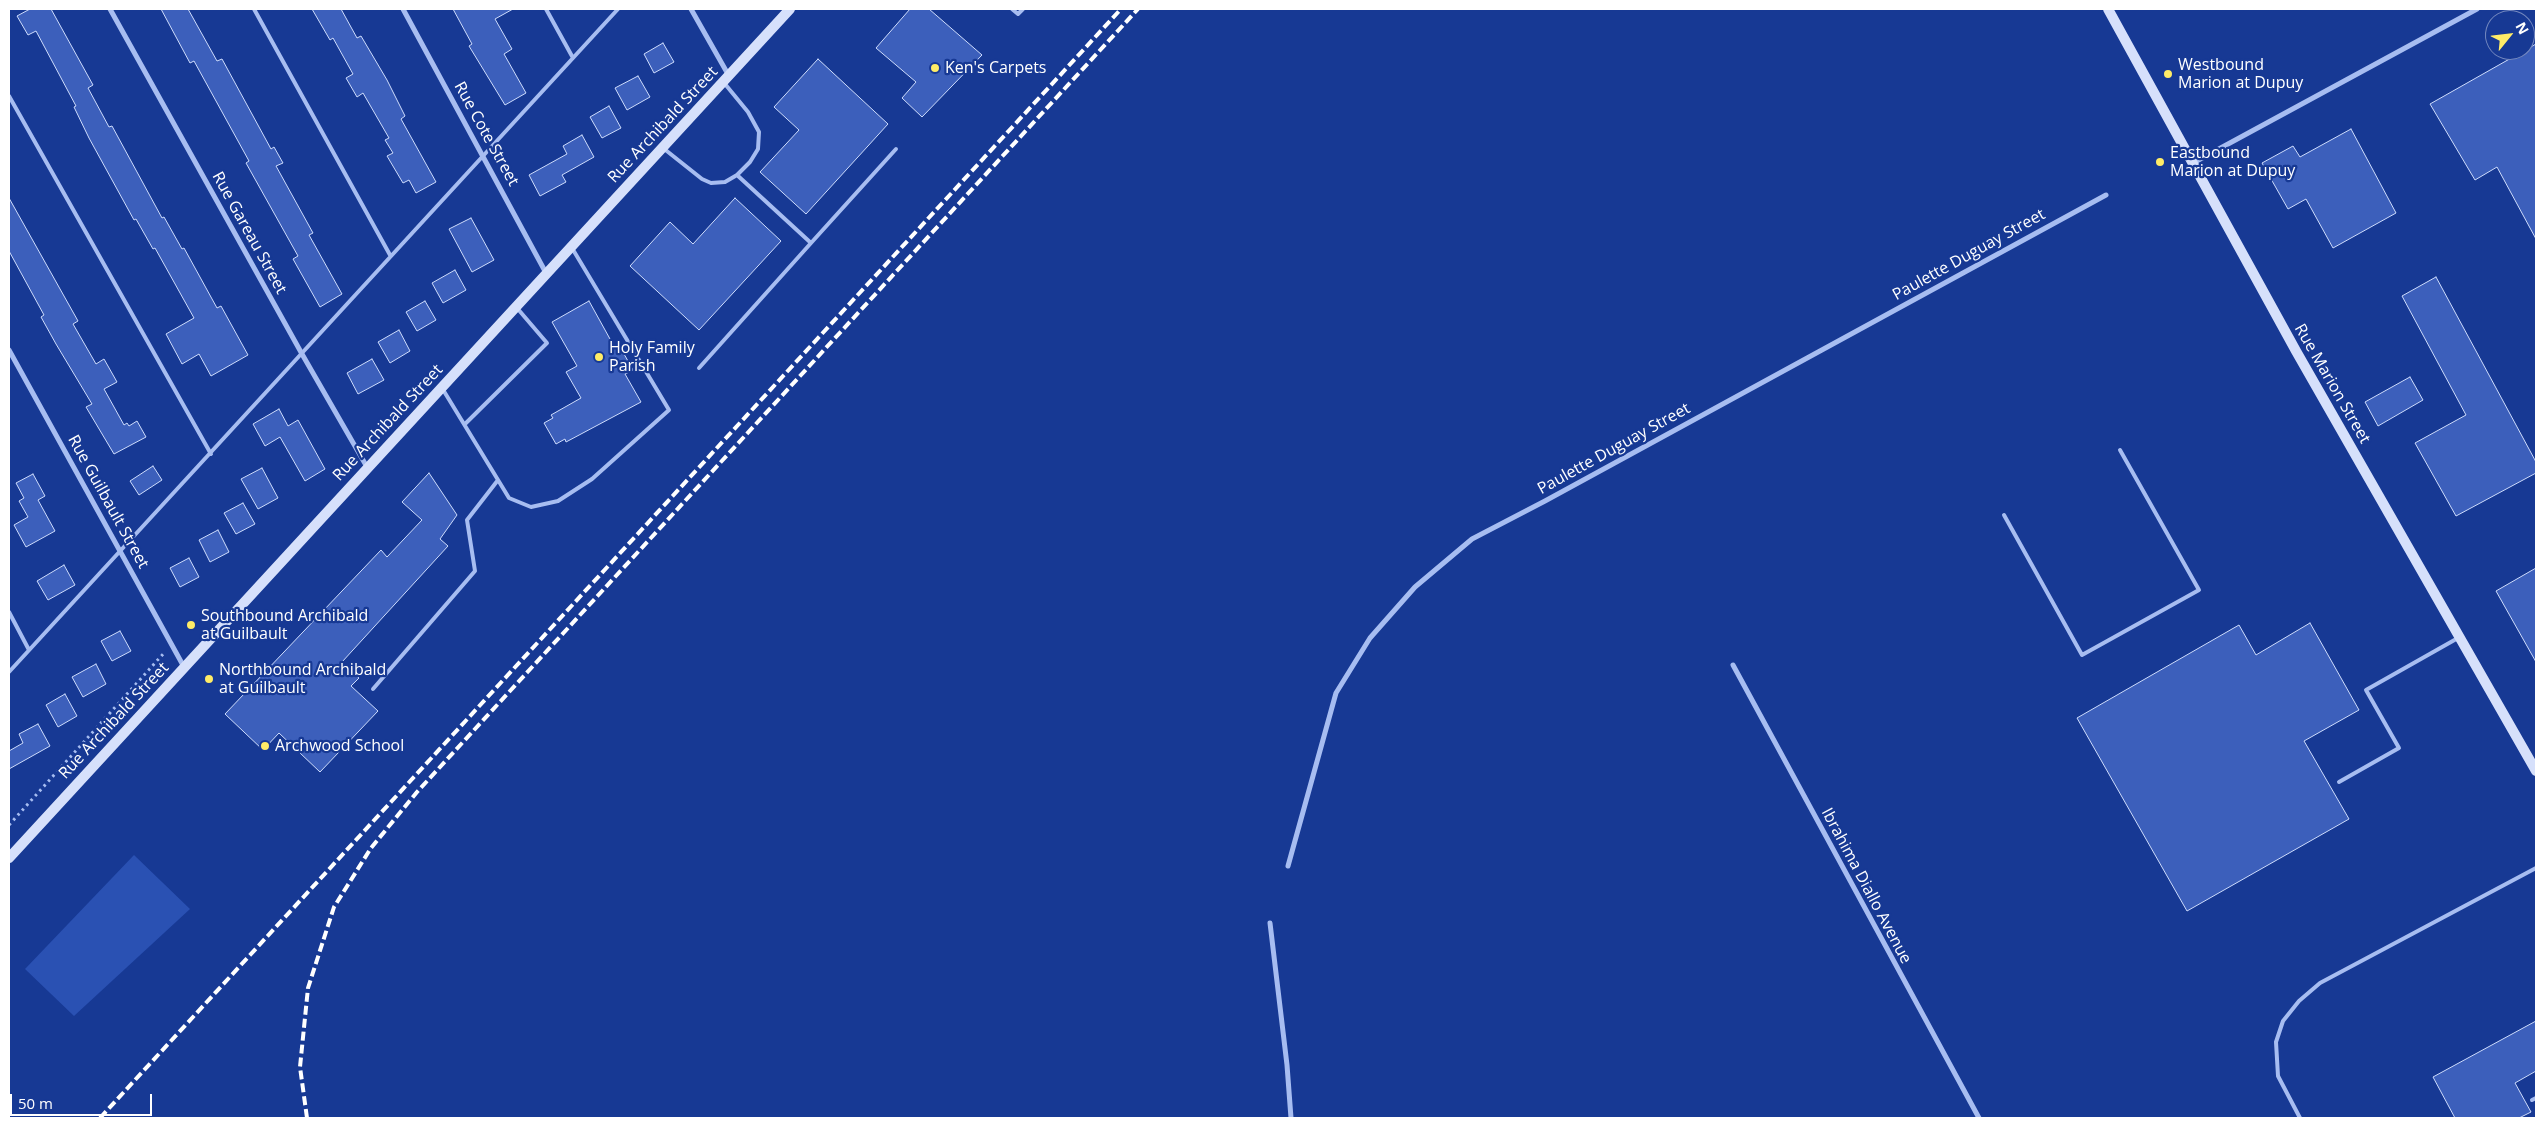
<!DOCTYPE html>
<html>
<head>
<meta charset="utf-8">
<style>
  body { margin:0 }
  #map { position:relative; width:2545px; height:1127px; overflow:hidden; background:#173994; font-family:"Open Sans",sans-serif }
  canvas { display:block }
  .frame { position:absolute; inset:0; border:10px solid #fff; pointer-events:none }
  .north { position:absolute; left:2485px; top:10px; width:50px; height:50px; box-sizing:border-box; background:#173994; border:1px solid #7488bf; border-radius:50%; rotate:61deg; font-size:14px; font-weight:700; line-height:20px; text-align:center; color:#fff }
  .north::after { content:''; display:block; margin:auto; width:18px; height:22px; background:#ffec67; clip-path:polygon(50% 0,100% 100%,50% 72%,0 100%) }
  .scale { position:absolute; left:10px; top:1094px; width:142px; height:22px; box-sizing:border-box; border:2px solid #fff; border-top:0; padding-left:6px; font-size:15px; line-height:18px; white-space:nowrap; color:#fff; -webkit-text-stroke:4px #173994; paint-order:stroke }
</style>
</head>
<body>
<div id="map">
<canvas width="2545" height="1127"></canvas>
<div class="frame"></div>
<div class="north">N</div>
<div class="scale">50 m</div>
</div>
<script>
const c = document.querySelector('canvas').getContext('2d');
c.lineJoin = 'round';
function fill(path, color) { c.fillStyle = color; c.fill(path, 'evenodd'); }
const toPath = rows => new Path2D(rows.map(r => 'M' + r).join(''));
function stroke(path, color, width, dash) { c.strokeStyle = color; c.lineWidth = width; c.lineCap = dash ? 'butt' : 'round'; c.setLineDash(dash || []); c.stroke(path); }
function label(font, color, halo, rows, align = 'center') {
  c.font = font + ' "Open Sans",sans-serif'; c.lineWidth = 4.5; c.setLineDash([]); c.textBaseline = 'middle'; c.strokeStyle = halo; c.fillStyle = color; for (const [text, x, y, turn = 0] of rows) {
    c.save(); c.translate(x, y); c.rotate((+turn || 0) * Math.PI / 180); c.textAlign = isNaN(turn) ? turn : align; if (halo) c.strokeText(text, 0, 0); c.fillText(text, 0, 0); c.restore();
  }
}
const green = toPath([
  [134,855,190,909,74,1016,25,969]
]);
const building = toPath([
  [30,9,51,9,93,85,88,88,109,127,112,126,162,218,164,217,182,249,184,248,217,308,221,306,248,355,211,376,199,354,182,364,166,334,194,318,155,248,153,249,136,219,134,220,89,138,74,107,76,106,36,31,28,35,17,16,30,9],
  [161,9,188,9,217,61,222,59,271,149,274,147,283,163,276,166,313,233,309,235,342,294,320,307,293,259,298,256,246,163,249,161,194,61,190,63,161,9],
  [312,9,341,9,357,38,361,36,387,80,405,116,401,119,436,182,416,193,409,180,403,183,387,156,393,153,385,140,389,138,363,93,357,97,346,78,353,74,333,38,330,40,312,9],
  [453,9,513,9,495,19,512,49,504,54,526,93,505,105,469,46,472,44,453,9],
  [910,9,929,9,982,55,922,117,902,98,916,82,876,48,910,9],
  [663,43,674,62,654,73,644,54,663,43],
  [2536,44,2536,239,2497,167,2475,180,2430,104,2536,44],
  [818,59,888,124,806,214,760,172,799,130,774,107,818,59],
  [638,76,650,97,627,110,615,88,638,76],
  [609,106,621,128,602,138,590,117,609,106],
  [2351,129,2396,213,2333,248,2306,199,2288,209,2262,163,2293,146,2300,157,2351,129],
  [582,135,594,157,562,175,566,182,540,196,529,175,567,154,563,146,582,135],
  [9,198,78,321,73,324,96,364,104,359,117,382,104,389,124,425,127,423,129,426,137,421,146,437,114,454,86,407,92,404,56,344,41,317,44,315,9,251,9,198],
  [735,198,781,241,699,330,630,266,670,222,693,244,735,198],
  [471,218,494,260,472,272,449,229,471,218],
  [455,270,466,290,443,303,432,283,455,270],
  [2436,277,2536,462,2536,473,2456,516,2415,443,2466,415,2402,296,2436,277],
  [425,301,436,320,417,331,406,312,425,301],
  [589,301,615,348,619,345,633,370,625,374,641,402,566,442,565,439,556,444,544,423,553,418,551,415,581,398,566,372,577,366,552,322,589,301],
  [399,330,410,351,390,363,378,342,399,330],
  [372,359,384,380,358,394,347,373,372,359],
  [2410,377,2423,400,2378,426,2365,402,2410,377],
  [279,409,288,426,298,420,325,469,305,481,280,437,265,446,253,424,279,409],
  [153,466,162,480,139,495,130,481,153,466],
  [262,468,278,498,258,509,241,479,262,468],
  [429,473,457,515,440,539,448,546,342,662,359,678,351,686,378,711,320,772,279,733,263,750,225,714,381,550,387,557,422,520,402,502,429,473],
  [33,474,45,496,38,500,55,531,26,547,14,525,28,517,19,501,24,498,16,483,33,474],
  [243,503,255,524,236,534,224,513,243,503],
  [218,530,229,552,210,562,199,540,218,530],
  [189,558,199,577,180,587,170,568,189,558],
  [64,565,75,585,48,600,37,581,64,565],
  [2536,568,2536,662,2496,591,2536,568],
  [2310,623,2359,710,2304,741,2349,819,2187,911,2077,718,2239,625,2256,655,2310,623],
  [120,631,131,651,112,661,101,641,120,631],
  [96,664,106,684,83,697,72,677,96,664],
  [65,694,77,716,58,727,46,705,65,694],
  [38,724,50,746,9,769,9,751,23,743,19,734,38,724],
  [2536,1021,2536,1071,2515,1083,2531,1112,2519,1118,2455,1118,2433,1077,2536,1021]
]);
const path = toPath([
  [9,825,164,653]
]);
const lane = toPath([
  [254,9,390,255],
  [546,9,573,58],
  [1012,9,1018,14,1023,9],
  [9,96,211,454],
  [663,148,702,179,711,183,725,182,737,175,750,162,758,149,759,132,748,112,725,84],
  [737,175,811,243,896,149],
  [699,368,811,243],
  [442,388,509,498,531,507,558,501,592,479,669,410,572,248],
  [465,424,547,343,517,308],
  [2004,515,2082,655,2199,590,2120,450],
  [9,612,29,650],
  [9,672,618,9],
  [373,689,475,571,467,520,498,480],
  [2339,782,2399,748,2366,690,2458,638],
  [2532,1100,2536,1098],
  [2300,1118,2278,1076,2276,1042,2283,1021,2299,1001,2320,983,2536,868]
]);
const street = toPath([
  [110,9,302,354,367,467],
  [403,9,546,273],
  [691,9,729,76],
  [2193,163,2477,9],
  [9,350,184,667],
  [1733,665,1979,1118],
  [1288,866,1336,693,1370,638,1415,587,1472,539,1545,501,2106,195],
  [1270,923,1287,1065,1291,1118]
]);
const secondary = toPath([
  [2108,9,2296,351,2536,771],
  [9,858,790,9]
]);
const rail = toPath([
  [100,1118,1121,9],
  [307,1118,300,1067,308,988,334,907,371,848,417,792,1138,9]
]);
const markers = [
  [935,68,5,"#ffec67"],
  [2168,74,5,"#ffec67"],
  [2160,162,5,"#ffec67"],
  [599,357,5,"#ffec67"],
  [191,625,5,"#ffec67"],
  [209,679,5,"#ffec67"],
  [265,746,5,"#ffec67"]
];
const poiNames = [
  ["Westbound",2178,65],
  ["Marion at Dupuy",2178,83],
  ["Ken's Carpets",945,68],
  ["Eastbound",2170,153],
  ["Marion at Dupuy",2170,171],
  ["Holy Family",609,348],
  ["Parish",609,366],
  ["Southbound Archibald",201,616],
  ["at Guilbault",201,634],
  ["Northbound Archibald",219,670],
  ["at Guilbault",219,688],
  ["Archwood School",275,746]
];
const streetNames = [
  ["Rue Archibald Street",663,125,-47],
  ["Rue Cote Street",486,134,61],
  ["Rue Gareau Street",249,233,61],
  ["Paulette Duguay Street",1969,255,-29],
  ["Rue Marion Street",2332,384,60],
  ["Rue Archibald Street",388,423,-47],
  ["Paulette Duguay Street",1614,449,-29],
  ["Rue Guilbault Street",108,502,61],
  ["Rue Archibald Street",114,721,-47],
  ["Ibrahima Diallo Avenue",1866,886,62]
];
fill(green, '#2a51b3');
fill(building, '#3c5fbb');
stroke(building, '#cedcfc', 1);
stroke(path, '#a7bdf1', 3, [2.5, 4]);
stroke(lane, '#a7bdf1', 4);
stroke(street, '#a7bdf1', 5);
stroke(secondary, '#d6e0fb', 10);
stroke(rail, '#fff', 4, [9, 4]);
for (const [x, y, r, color] of markers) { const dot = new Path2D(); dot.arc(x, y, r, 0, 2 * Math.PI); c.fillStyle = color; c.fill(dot); stroke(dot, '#173994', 2); }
label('16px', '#fff', '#173994', poiNames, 'left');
label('16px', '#fff', '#173994', streetNames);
</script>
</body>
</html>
